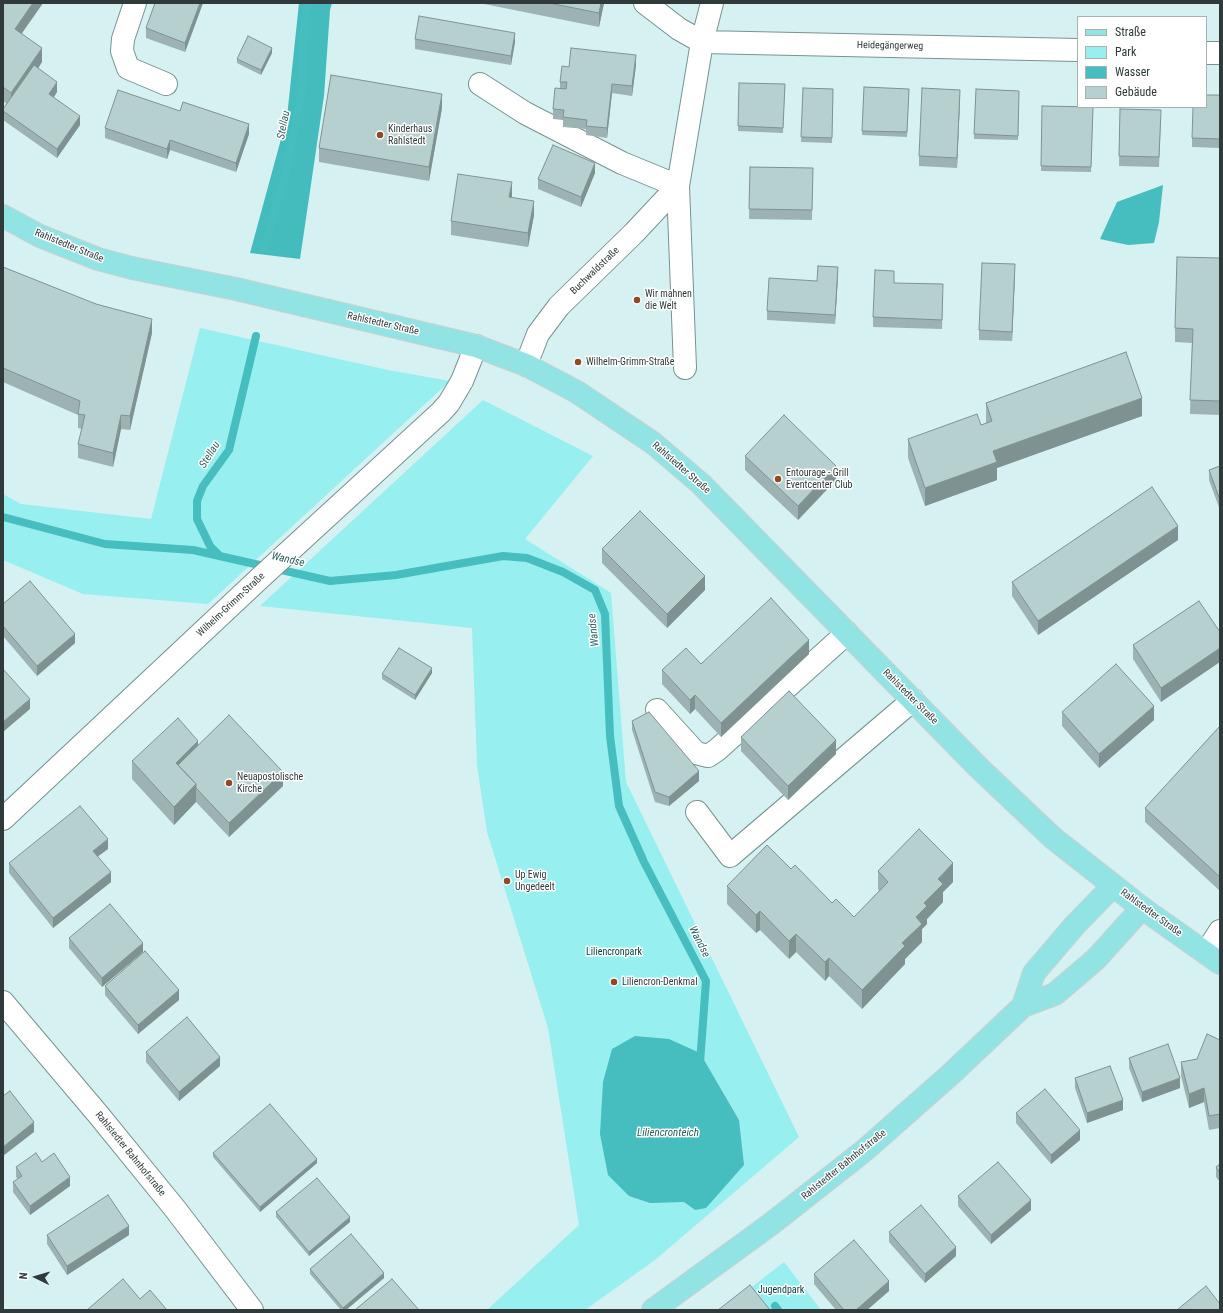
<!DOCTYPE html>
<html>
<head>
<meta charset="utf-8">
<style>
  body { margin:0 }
  #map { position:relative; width:1223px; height:1313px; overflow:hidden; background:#d6f1f1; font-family:"Roboto Condensed",sans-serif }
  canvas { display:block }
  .frame { position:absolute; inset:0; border:4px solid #303a3a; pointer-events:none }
  .legend { position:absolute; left:1077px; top:16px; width:130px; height:92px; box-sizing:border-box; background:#fff; border:1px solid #acb0b0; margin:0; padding:5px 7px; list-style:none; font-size:12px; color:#303a3a }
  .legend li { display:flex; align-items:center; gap:8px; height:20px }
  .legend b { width:20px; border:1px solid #acb0b0 }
  .north { position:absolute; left:16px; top:1257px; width:40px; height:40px; -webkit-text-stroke:3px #fff; paint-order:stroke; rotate:275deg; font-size:11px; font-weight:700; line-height:16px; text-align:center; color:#303a3a }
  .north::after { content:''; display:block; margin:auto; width:14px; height:18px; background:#303a3a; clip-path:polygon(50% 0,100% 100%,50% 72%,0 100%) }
</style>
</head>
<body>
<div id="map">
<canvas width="1223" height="1313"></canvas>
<div class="frame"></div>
<ul class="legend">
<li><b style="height:5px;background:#92e3e3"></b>Straße</li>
<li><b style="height:11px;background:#97efef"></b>Park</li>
<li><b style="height:11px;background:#46bdbe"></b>Wasser</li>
<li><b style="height:11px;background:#b6d0d0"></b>Gebäude</li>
</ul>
<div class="north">N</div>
</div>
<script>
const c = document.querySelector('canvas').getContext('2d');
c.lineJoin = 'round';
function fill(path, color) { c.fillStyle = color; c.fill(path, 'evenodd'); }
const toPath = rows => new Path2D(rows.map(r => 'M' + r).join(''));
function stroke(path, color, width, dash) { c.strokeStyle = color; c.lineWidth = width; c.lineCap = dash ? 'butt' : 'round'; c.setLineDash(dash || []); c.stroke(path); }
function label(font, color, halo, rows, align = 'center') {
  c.font = font + ' "Roboto Condensed",sans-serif'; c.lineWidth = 3; c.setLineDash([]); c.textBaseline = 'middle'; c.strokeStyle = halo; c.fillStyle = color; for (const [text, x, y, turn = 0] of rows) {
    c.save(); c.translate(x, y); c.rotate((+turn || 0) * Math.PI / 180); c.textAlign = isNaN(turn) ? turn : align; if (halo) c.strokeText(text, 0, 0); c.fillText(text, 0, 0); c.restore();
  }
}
const green = toPath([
  [200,328,388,370,450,381,208,604,83,594,3,560,3,494,21,504,151,519],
  [483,400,593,456,525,539,611,593,626,782,799,1137,655,1260,585,1310,487,1310,579,1225,548,1028,487,832,477,765,472,628,260,606],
  [700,1053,739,1120,695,1210,684,1202],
  [784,1262,818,1306,821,1310,757,1310,744,1293]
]);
const forest = toPath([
  [299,3,332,3,330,10,324,96,300,259,250,253,287,117]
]);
const water = toPath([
  [1163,185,1159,222,1154,243,1128,245,1100,239,1117,202],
  [635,1036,669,1039,700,1053,739,1120,744,1165,706,1208,695,1210,684,1202,650,1203,629,1196,608,1175,600,1134,603,1082,612,1049]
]);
const stream = toPath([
  [264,248,285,176,299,105,303,83,303,38,307,3],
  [3,517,105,544,193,550,330,581,396,575,503,556,527,558,563,572,595,590,605,614,610,736,619,806,644,862,706,981,700,1063],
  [219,555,210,546,197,519,197,501,203,486,229,450,256,336],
  [775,1306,778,1310]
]);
const minor = toPath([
  [135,3,123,39,122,51,128,68,166,84],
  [645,3,679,29,702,42,1078,50],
  [1206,53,1220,53],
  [480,84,525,113,622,163,678,186,685,368],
  [526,365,538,334,559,306,634,233,678,186,702,42,712,3],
  [657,710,696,753,708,756,717,750,847,633],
  [697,812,730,856,913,700],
  [3,819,260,578,441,412,449,403,462,381,476,346],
  [1206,953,1220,931],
  [3,1002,97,1113,176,1210,252,1310]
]);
const major = toPath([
  [3,216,40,236,98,259,132,268,236,289,476,346,526,365,577,392,653,443,701,484,978,767,1053,838,1142,908,1220,963],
  [1023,1006,1034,973,1075,925,1113,886],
  [653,1310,771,1224,865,1150,951,1074,1023,1006,1055,994,1096,959,1142,908]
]);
const wall = toPath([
  [3,3,43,3,22,33,42,62,38,69,57,92,54,97,80,125,57,158,3,120,3,109,7,104,3,101],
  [203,3,185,52,146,38,146,28],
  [479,3,604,3,599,27],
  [415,39,515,42,511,65,415,49],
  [272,53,261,75,237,63,237,59],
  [636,65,632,96,612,93,607,138,586,135,586,129,563,127,563,120,553,119,553,109,560,88,560,82,569,67],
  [785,84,783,133,738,131,738,126],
  [864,87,909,89,907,137,862,135],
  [803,88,833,89,832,143,801,142],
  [976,89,1019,91,1018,140,974,139],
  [1220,95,1220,148,1192,147,1192,138],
  [960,99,957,168,919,166,919,156],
  [1042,106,1093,107,1091,172,1041,171],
  [442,108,429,181,319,162,319,148],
  [1120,109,1161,119,1159,167,1119,166],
  [180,111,249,134,236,172,170,150,167,159,105,138,105,128],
  [750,167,813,168,812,220,749,219],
  [595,173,581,207,538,189,538,179],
  [534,215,528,247,451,235,451,221],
  [1220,258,1220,415,1190,414,1192,343,1175,342,1175,328],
  [3,267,152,333,130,430,121,429,113,467,78,458,78,444,82,429,78,428,78,415,3,382],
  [1015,274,1012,341,979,340,979,330],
  [838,276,835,324,767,320,767,311,817,281],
  [894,283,943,294,942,329,873,327,873,317],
  [986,403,1142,416,997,468,997,480,925,506,908,458,908,439,981,425,986,423],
  [745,456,836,480,798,520,745,470],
  [1220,466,1220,510,1209,480,1209,470],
  [1178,540,1038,635,1012,596,1012,582],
  [602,549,705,590,667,628,602,563],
  [1199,601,1161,702,1133,659,1133,645],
  [3,604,75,643,37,676,3,636],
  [809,654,721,737,695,709,690,714,662,684,662,670,701,664],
  [432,673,415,700,382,679,382,674],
  [1062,712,1154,720,1099,768,1062,726],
  [632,721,699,781,669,806,655,802,632,730],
  [1220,726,1220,891,1145,822,1145,808],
  [741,737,836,754,788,800,741,751],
  [198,745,283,786,229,837,196,802,174,825,132,779,132,761],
  [108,849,98,856,111,882,53,928,9,873,9,863],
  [791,869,832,903,854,917,879,891,878,889,878,871,953,882,943,892,943,902,927,919,927,924,922,929,922,942,905,959,905,964,862,1009,829,976,825,981,796,952,789,959,760,930,756,933,727,904,727,886],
  [69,938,143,952,102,987,69,948],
  [105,986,179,1000,138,1034,105,995],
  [1220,1040,1220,1128,1209,1130,1204,1102,1189,1108,1181,1076,1181,1062,1197,1059],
  [146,1052,220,1066,179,1101,146,1062],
  [1129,1058,1180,1088,1142,1102,1129,1068],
  [1075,1078,1123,1110,1087,1123,1075,1088],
  [1016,1113,1080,1140,1051,1164,1016,1123],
  [213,1153,317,1163,260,1212,213,1157],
  [42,1162,70,1186,30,1215,13,1192,13,1182,18,1179,16,1177,16,1167],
  [1220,1164,1220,1182,1216,1177,1216,1167],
  [958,1196,1031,1210,991,1244,958,1206],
  [276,1212,350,1222,309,1256,276,1217],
  [889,1232,956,1256,925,1283,889,1242],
  [47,1235,129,1235,67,1275,47,1244],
  [310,1269,384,1278,346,1310,341,1310,310,1274],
  [814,1274,889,1291,867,1310,836,1310,814,1284]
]);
const shadedWall = toPath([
  [33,3,43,3,15,43,15,29],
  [200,3,203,3,185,52,185,43],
  [601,3,604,3,599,27,599,13],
  [515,33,515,42,511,65,511,56],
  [42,48,42,62,11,107,11,93],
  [272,48,272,53,261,75,261,70],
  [636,55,636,65,632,96,632,86],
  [57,82,57,92,49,104,49,94],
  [612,84,612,93,607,138,607,128],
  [960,90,960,99,957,168,957,158],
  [442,94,442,108,429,181,429,167],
  [80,116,80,125,57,158,57,149],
  [249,124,249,134,236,172,236,163],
  [170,140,170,150,167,159,167,149],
  [595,163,595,173,581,207,581,197],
  [512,182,512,196,509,211,509,197],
  [534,201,534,215,528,247,528,233],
  [1015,264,1015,274,1012,341,1012,332],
  [838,267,838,276,835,324,835,315],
  [152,319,152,333,130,430,130,416],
  [1142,398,1142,416,997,468,997,480,925,506,925,488,993,451],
  [121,415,121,429,113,467,113,453],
  [836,466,836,480,798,520,798,506],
  [1178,526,1178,540,1038,635,1038,621],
  [705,576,705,590,667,628,667,614],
  [75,634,75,643,37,676,37,666],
  [809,640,809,654,721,737,721,723],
  [1220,648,1220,662,1161,702,1161,688],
  [432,668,432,673,415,700,415,695],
  [695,695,695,709,690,714,690,700],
  [30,699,30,709,3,732,3,722],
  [1154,706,1154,720,1099,768,1099,754],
  [836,740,836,754,788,800,788,786],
  [198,741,198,760,182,774,176,763],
  [699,771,699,781,669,806,669,797],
  [283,772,283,786,229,837,229,823],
  [196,784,196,802,174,825,174,807],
  [108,839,108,849,93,860,93,851],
  [953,863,953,882,943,892,943,902,927,919,927,924,922,929,922,942,905,959,905,964,862,1009,862,990,916,917,938,879],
  [111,872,111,882,53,928,53,918],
  [760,911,760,930,756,933,756,915],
  [796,934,796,952,789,959,789,941],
  [143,943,143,952,102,987,102,978],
  [829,958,829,976,825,981,825,962],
  [179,990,179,1000,138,1034,138,1025],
  [220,1057,220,1066,179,1101,179,1092],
  [1180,1078,1180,1088,1142,1102,1142,1092],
  [1204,1088,1204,1102,1189,1108,1189,1094],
  [1123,1100,1123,1110,1087,1123,1087,1113],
  [34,1122,34,1132,3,1156,3,1147],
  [1080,1130,1080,1140,1051,1164,1051,1155],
  [317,1159,317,1163,260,1212,260,1207],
  [70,1177,70,1186,30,1215,30,1206],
  [1031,1200,1031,1210,991,1244,991,1235],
  [350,1217,350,1222,309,1256,309,1252],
  [129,1226,129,1235,67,1275,67,1266],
  [956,1247,956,1256,925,1283,925,1274],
  [384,1273,384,1278,346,1310,343,1310,343,1308],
  [889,1281,889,1291,867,1310,856,1310]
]);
const building = toPath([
  [3,3,33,3,15,29,42,48,11,93,3,87,3,3],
  [155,3,200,3,185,43,146,28,155,3],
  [549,3,601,3,599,13,549,3],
  [419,16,515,33,511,56,415,39,419,16],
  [248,36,272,48,261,70,237,59,248,36],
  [571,48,636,55,632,86,612,84,607,128,586,126,587,120,563,117,564,110,553,109,555,88,566,89,567,82,560,82,562,66,569,67,571,48],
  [34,65,57,82,49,94,80,116,57,149,3,111,3,109,34,65],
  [331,75,442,94,429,167,319,148,331,75],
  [739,83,785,84,783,128,738,126,739,83],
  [864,87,909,89,907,132,862,131,864,87],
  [803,88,833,89,832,138,801,137,803,88],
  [922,88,960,90,957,158,919,156,922,88],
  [976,89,1019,91,1018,136,974,134,976,89],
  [118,90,180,111,183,102,249,124,236,163,170,140,167,149,105,128,118,90],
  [1206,95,1220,95,1220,139,1192,138,1193,107,1206,107,1206,95],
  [1042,106,1093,107,1091,167,1041,166,1042,106],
  [1120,109,1161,110,1159,157,1119,156,1120,109],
  [553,145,595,163,581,197,538,179,553,145],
  [750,167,813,168,812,210,749,209,750,167],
  [458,174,512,182,509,197,534,201,528,233,451,221,458,174],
  [1177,257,1220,258,1220,401,1190,400,1193,329,1175,328,1177,257],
  [982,263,1015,264,1012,332,979,330,982,263],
  [818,266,838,267,835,315,767,311,769,278,817,281,818,266],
  [3,267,96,304,152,319,130,416,121,415,113,453,78,444,85,415,78,414,80,401,3,368,3,267],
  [875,270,894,271,894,283,943,284,942,320,873,317,875,270],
  [1126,352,1142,398,993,451,997,462,925,488,908,439,977,414,981,425,992,421,986,403,1126,352],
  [784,415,836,466,798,506,745,456,784,415],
  [1220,466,1220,500,1209,470,1220,466],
  [1152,487,1178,526,1038,621,1012,582,1152,487],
  [640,511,705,576,667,614,602,549,640,511],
  [30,581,75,634,37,666,3,626,3,604,30,581],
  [771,598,809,640,721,723,695,695,690,700,662,670,686,648,701,664,771,598],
  [1199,601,1220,632,1220,648,1161,688,1133,645,1199,601],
  [399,648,432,668,415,695,382,674,399,648],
  [1116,664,1154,706,1099,754,1062,712,1116,664],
  [3,669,30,699,3,722,3,669],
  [789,691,836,740,788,786,741,737,789,691],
  [649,712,699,771,669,797,655,792,632,721,649,712],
  [229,715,283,772,229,823,196,788,196,784,178,765,229,715],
  [178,718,198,741,176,763,196,784,174,807,132,761,178,718],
  [1220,726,1220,877,1145,808,1220,726],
  [80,806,108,839,93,851,111,872,53,918,9,863,80,806],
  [919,829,953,863,938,879,943,884,924,903,927,906,916,917,922,924,902,943,905,946,862,990,829,958,825,962,796,934,789,941,760,911,756,915,727,886,767,845,791,869,795,865,832,903,836,899,854,917,888,882,878,871,919,829],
  [110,904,143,943,102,978,69,938,110,904],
  [145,951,179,990,138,1025,105,986,145,951],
  [187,1017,220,1057,179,1092,146,1052,187,1017],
  [1207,1034,1220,1040,1220,1114,1209,1116,1204,1088,1189,1094,1181,1062,1197,1059,1207,1034],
  [1168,1044,1180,1078,1142,1092,1129,1058,1168,1044],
  [1110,1066,1123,1100,1087,1113,1075,1078,1110,1066],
  [1045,1089,1080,1130,1051,1155,1016,1113,1045,1089],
  [10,1091,34,1122,3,1147,3,1096,10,1091],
  [270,1104,317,1159,260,1207,213,1153,270,1104],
  [36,1153,42,1162,54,1153,70,1177,30,1206,13,1182,22,1176,16,1167,36,1153],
  [998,1162,1031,1200,991,1235,958,1196,998,1162],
  [1220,1164,1220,1173,1216,1167,1220,1164],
  [317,1178,350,1217,309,1252,276,1212,317,1178],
  [108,1195,129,1226,67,1266,47,1235,108,1195],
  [921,1205,956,1247,925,1274,889,1232,921,1205],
  [351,1234,384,1273,343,1308,310,1269,351,1234],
  [854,1240,889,1281,856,1310,844,1310,814,1274,854,1240],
  [123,1279,140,1299,150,1290,167,1310,87,1310,123,1279],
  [392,1279,419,1310,355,1310,392,1279],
  [750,1285,770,1310,718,1310,750,1285],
  [1206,1286,1220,1304,1220,1310,1177,1310,1206,1286]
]);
const markers = [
  [380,135,4,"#914a26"],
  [637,300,4,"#914a26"],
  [578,362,4,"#914a26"],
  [778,479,4,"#914a26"],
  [229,783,4,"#914a26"],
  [507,881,4,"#914a26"],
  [614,982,4,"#914a26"]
];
const streetNames = [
  ["Heidegängerweg",890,46,1],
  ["Rahlstedter Straße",69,246,22],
  ["Buchwaldstraße",595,271,-44],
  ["Rahlstedter Straße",383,324,13],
  ["Rahlstedter Straße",681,468,41],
  ["Wilhelm-Grimm-Straße",231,605,-43],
  ["Rahlstedter Straße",910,697,45],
  ["Rahlstedter Straße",1151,913,36],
  ["Rahlstedter Bahnhofstraße",130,1154,51],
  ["Rahlstedter Bahnhofstraße",844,1165,-39]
];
const poiNames = [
  ["Kinderhaus",388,129],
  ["Rahlstedt",388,141],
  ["Wir mahnen",645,294],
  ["die Welt",645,306],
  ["Wilhelm-Grimm-Straße",586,362],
  ["Entourage - Grill",786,473],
  ["Eventcenter Club",786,485],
  ["Neuapostolische",237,777],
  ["Kirche",237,789],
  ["Up Ewig",515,875],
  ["Ungedeelt",515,887],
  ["Liliencron-Denkmal",622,982]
];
const parkNames = [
  ["Liliencronpark",614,952],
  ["Jugendpark",781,1290]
];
const waterNames = [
  ["Stellau",284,125,-79],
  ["Stellau",210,455,-58],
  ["Wandse",288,560,13],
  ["Wandse",594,630,-96],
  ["Wandse",699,942,63],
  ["Liliencronteich",668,1133]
];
fill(green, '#97efef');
fill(forest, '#44bcbd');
fill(water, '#46bdbe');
stroke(stream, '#46bdbe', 8);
stroke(minor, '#799292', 24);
stroke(major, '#cdd0d0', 24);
stroke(minor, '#fff', 22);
stroke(major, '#92e3e3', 22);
fill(wall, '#9db3b3');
fill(shadedWall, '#7f9292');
fill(building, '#b6d0d0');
stroke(building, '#7f9292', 1);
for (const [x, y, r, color] of markers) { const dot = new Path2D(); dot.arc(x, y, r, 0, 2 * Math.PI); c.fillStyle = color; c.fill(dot); stroke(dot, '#fff', 1.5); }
label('10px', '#303a3a', '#fff', streetNames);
label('10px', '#303a3a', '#fff', poiNames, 'left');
label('10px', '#013b3b', '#fff', parkNames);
label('italic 11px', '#2d5f5f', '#fff', waterNames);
</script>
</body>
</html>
